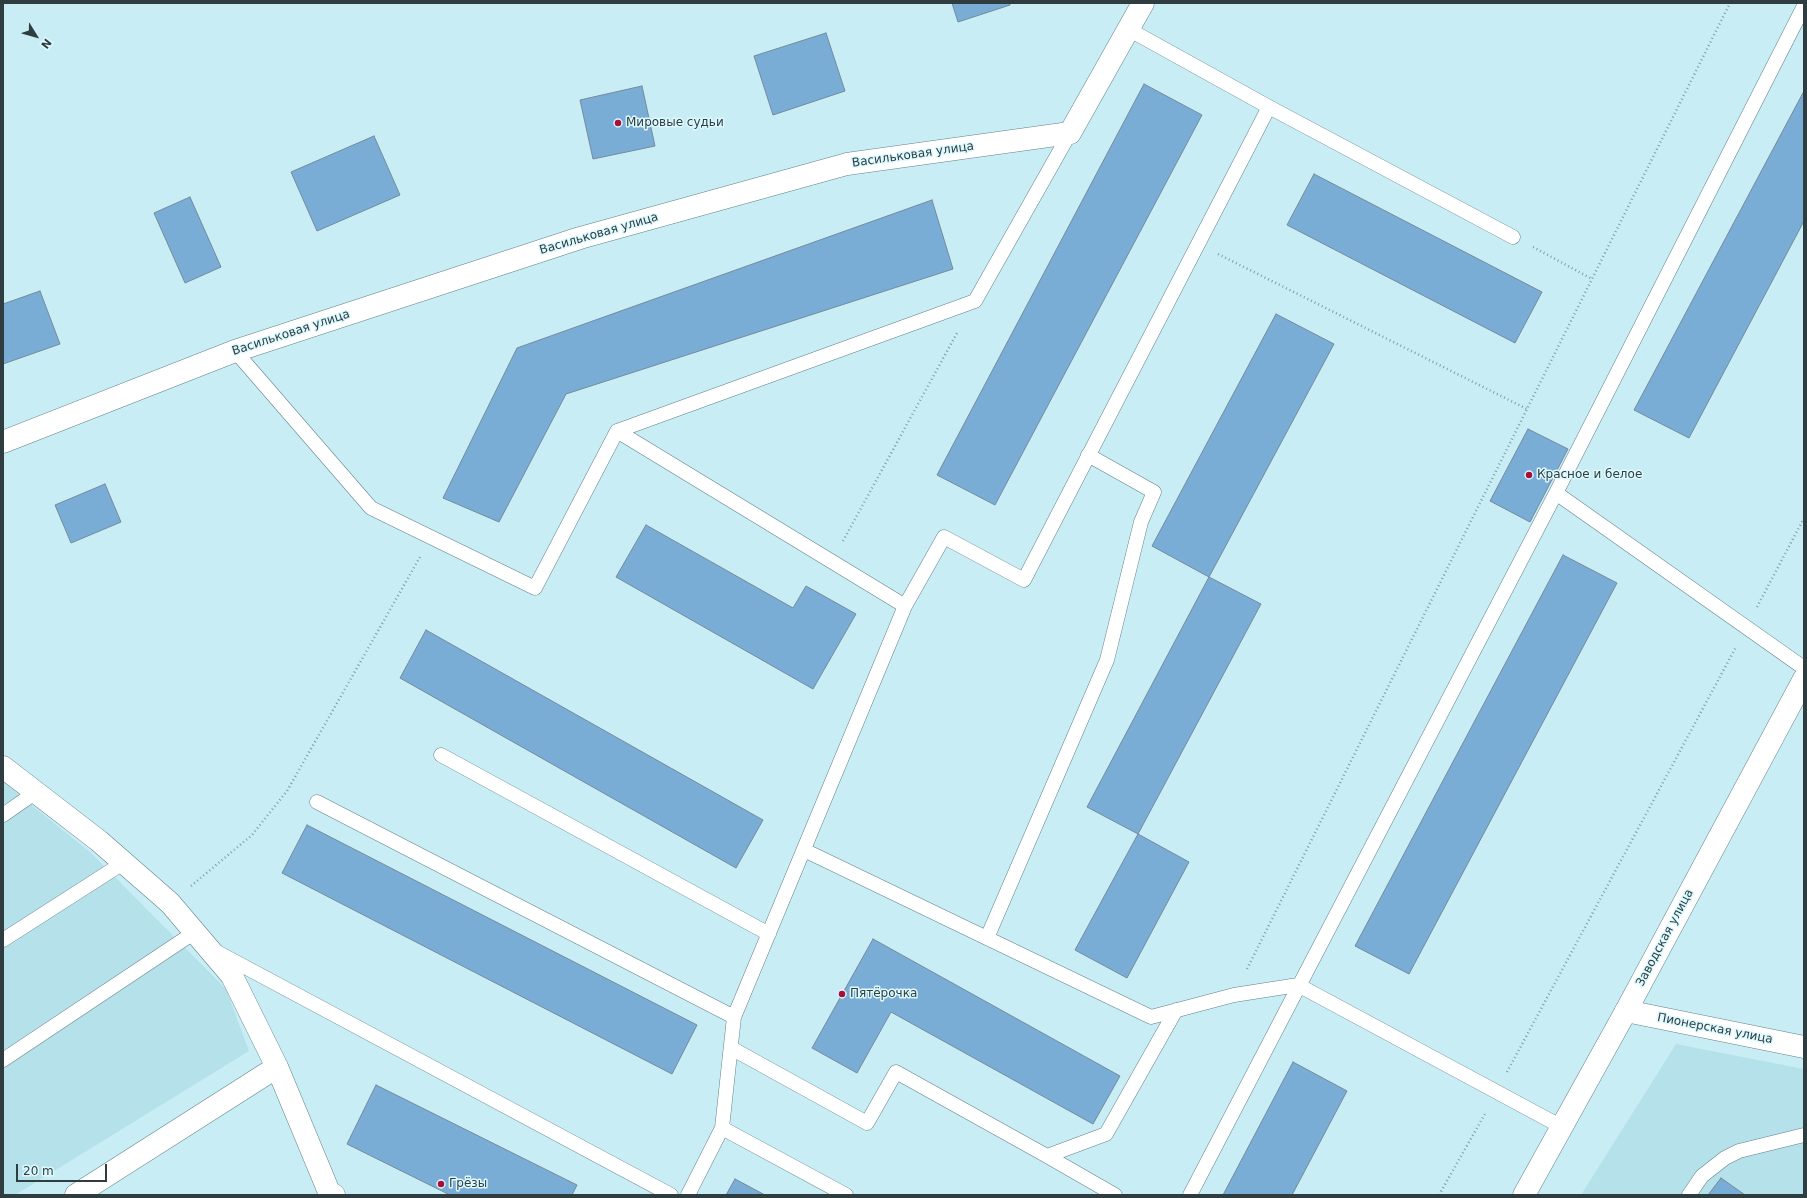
<!DOCTYPE html>
<html>
<head>
<meta charset="utf-8">
<style>
  body { margin:0 }
  #map { position:relative; width:1807px; height:1198px; overflow:hidden; background:#c9edf4; font-family:"DejaVu Sans",sans-serif }
  canvas { display:block }
  .frame { position:absolute; inset:0; border:4px solid #2f3d40; pointer-events:none }
  .north { position:absolute; left:16px; top:16px; width:40px; height:40px; -webkit-text-stroke:3px #dcf9ff; paint-order:stroke; rotate:127deg; font-size:11px; font-weight:700; line-height:16px; text-align:center; color:#2f3d40 }
  .north::after { content:''; display:block; margin:auto; width:14px; height:18px; background:#2f3d40; clip-path:polygon(50% 0,100% 100%,50% 72%,0 100%) }
  .scale { position:absolute; left:16px; top:1164px; width:91px; height:18px; box-sizing:border-box; border:2px solid #2f3d40; border-top:0; padding-left:5px; font-size:12px; line-height:14px; white-space:nowrap; color:#2f3d40; -webkit-text-stroke:3px #dcf9ff; paint-order:stroke }
</style>
</head>
<body>
<div id="map">
<canvas width="1807" height="1198"></canvas>
<div class="frame"></div>
<div class="north">N</div>
<div class="scale">20 m</div>
</div>
<script>
const c = document.querySelector('canvas').getContext('2d');
c.lineJoin = 'round';
function fill(path, color) { c.fillStyle = color; c.fill(path, 'evenodd'); }
const toPath = rows => new Path2D(rows.map(r => 'M' + r).join(''));
function stroke(path, color, width, dash) { c.strokeStyle = color; c.lineWidth = width; c.lineCap = dash ? 'butt' : 'round'; c.setLineDash(dash || []); c.stroke(path); }
function label(font, color, halo, rows, align = 'center') {
  c.font = font + ' "DejaVu Sans",sans-serif'; c.lineWidth = 3; c.setLineDash([]); c.textBaseline = 'middle'; c.strokeStyle = halo; c.fillStyle = color; for (const [text, x, y, turn = 0] of rows) {
    c.save(); c.translate(x, y); c.rotate((+turn || 0) * Math.PI / 180); c.textAlign = isNaN(turn) ? turn : align; if (halo) c.strokeText(text, 0, 0); c.fillText(text, 0, 0); c.restore();
  }
}
const built = toPath([
  [3,782,90,852,226,989,249,1051,15,1195,3,1195],
  [1676,1044,1804,1069,1804,1195,1581,1195]
]);
const building = toPath([
  [952,3,1010,3,1010,5,958,22,952,3],
  [826,33,845,91,773,115,754,56,826,33],
  [1144,84,1202,115,995,505,937,475,1144,84],
  [642,86,655,146,593,159,580,100,642,86],
  [1804,91,1804,221,1689,438,1634,410,1804,91],
  [374,136,400,195,317,231,291,172,374,136],
  [1314,174,1542,292,1515,343,1287,225,1314,174],
  [190,197,221,267,185,283,154,213,190,197],
  [932,200,953,269,566,394,499,522,443,498,517,348,932,200],
  [40,291,60,344,3,364,3,304,40,291],
  [1276,314,1334,344,1209,577,1152,546,1276,314],
  [1528,429,1568,449,1530,522,1490,501,1528,429],
  [105,484,121,522,71,543,55,505,105,484],
  [646,525,793,608,806,586,856,614,813,689,616,577,646,525],
  [1563,555,1617,583,1409,974,1355,946,1563,555],
  [1209,577,1261,604,1138,834,1087,807,1209,577],
  [426,630,763,820,736,868,400,678,426,630],
  [307,825,697,1025,672,1074,282,873,307,825],
  [1138,834,1189,862,1127,978,1075,950,1138,834],
  [873,939,1120,1076,1093,1124,891,1012,857,1073,812,1048,873,939],
  [1293,1062,1347,1091,1292,1195,1223,1195,1293,1062],
  [376,1085,577,1185,572,1195,450,1195,347,1144,376,1085],
  [1721,1178,1745,1195,1708,1195,1721,1178],
  [735,1179,765,1195,726,1195,735,1179]
]);
const path = toPath([
  [1533,247,1592,279],
  [1218,254,1527,409],
  [843,541,957,333],
  [1757,607,1804,518],
  [191,886,252,835,287,791,420,557],
  [1247,969,1730,3],
  [1507,1072,1736,647],
  [1439,1195,1486,1112]
]);
const service = toPath([
  [1128,29,1269,107],
  [235,351,371,508,535,588,617,431,905,606,734,1017,722,1128,688,1195],
  [617,431,975,301,1070,133],
  [1556,493,1804,668],
  [905,606,944,537,1024,580,1269,107,1513,237],
  [441,755,769,934],
  [317,802,734,1017],
  [3,815,36,792],
  [804,850,1151,1017,1234,995,1298,985,1562,1127],
  [987,938,1107,660,1141,522,1154,492,1088,455],
  [3,940,123,863],
  [217,952,671,1195],
  [731,1048,867,1123,896,1072,1047,1156,1106,1134,1176,1010],
  [3,1060,195,932],
  [722,1128,846,1195],
  [1047,1156,1115,1195],
  [1190,1195,1556,493,1804,6],
  [1689,1195,1702,1176,1725,1158,1739,1151,1804,1135]
]);
const minor = toPath([
  [3,442,235,351,580,238,847,164,1070,133,1143,3],
  [3,767,99,841,170,903,232,976,277,1067,329,1192,334,1195],
  [1626,1011,1804,1047],
  [76,1195,277,1067]
]);
const tertiary = toPath([
  [1524,1195,1626,1011,1804,679]
]);
const markers = [
  [618,123,4,"#a70e38"],
  [1529,475,4,"#a70e38"],
  [842,994,4,"#a70e38"],
  [441,1184,4,"#a70e38"]
];
const poiNames = [
  ["Мировые судьи",626,123],
  ["Красное и белое",1537,475],
  ["Пятёрочка",850,994],
  ["Грёзы",449,1184]
];
const streetNames = [
  ["Васильковая улица",913,155,-8],
  ["Васильковая улица",599,234,-16],
  ["Васильковая улица",291,333,-18],
  ["Заводская улица",1665,938,-62],
  ["Пионерская улица",1715,1029,11]
];
fill(built, '#b4e1ea');
fill(building, '#7aadd6');
stroke(building, '#738a9c', 1);
stroke(service, '#618288', 15);
stroke(minor, '#618288', 23);
stroke(tertiary, '#618288', 23);
stroke(path, '#839da3', 2.5, [1, 3]);
stroke(service, '#fff', 14);
stroke(minor, '#fff', 22);
stroke(tertiary, '#fff', 22);
for (const [x, y, r, color] of markers) { const dot = new Path2D(); dot.arc(x, y, r, 0, 2 * Math.PI); c.fillStyle = color; c.fill(dot); stroke(dot, '#dcf9ff', 1.5); }
label('12px', '#2f3d40', '#dcf9ff', poiNames, 'left');
label('12px', '#2f3d40', '#dcf9ff', streetNames);
</script>
</body>
</html>
